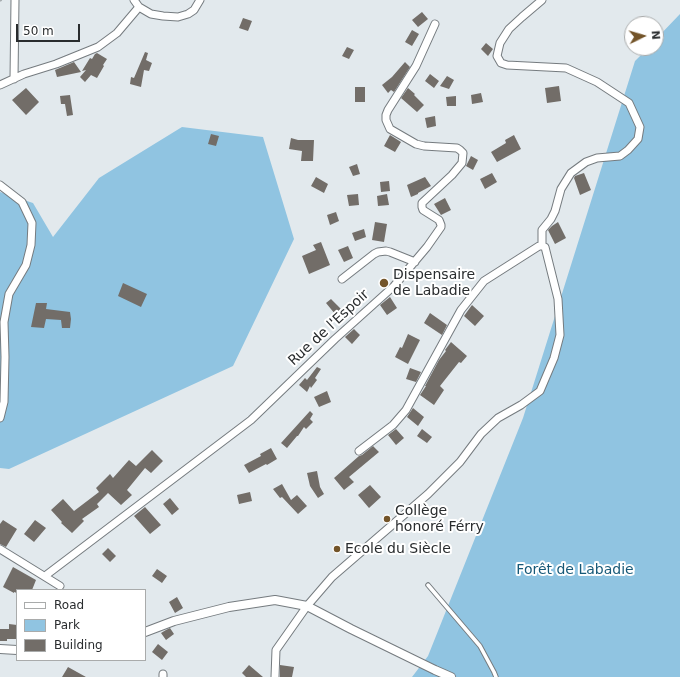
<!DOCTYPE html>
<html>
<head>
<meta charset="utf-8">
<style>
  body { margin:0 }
  #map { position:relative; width:680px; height:677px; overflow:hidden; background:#e2e9ed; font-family:"DejaVu Sans",sans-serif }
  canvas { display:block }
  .legend { position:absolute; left:16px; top:589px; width:130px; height:72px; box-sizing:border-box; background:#fff; border:1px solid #a9abab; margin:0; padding:5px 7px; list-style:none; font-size:12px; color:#292c2e }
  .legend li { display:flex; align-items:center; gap:8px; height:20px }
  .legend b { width:20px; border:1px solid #a9abab }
  .north { position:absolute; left:624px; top:16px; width:40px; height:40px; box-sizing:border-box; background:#fff; border:1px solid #a9abab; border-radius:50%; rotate:85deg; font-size:11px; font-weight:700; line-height:16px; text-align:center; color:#292c2e }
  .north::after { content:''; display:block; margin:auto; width:14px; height:18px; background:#735429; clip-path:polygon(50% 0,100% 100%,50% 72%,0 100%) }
  .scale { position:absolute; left:16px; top:24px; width:64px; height:18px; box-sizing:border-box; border:2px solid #292c2e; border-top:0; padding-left:5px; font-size:12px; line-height:14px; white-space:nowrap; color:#292c2e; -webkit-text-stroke:3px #fff; paint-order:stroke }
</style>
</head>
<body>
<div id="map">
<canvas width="680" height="677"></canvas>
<ul class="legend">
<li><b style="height:5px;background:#fff"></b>Road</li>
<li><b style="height:11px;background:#90c4e1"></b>Park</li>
<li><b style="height:11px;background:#726d68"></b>Building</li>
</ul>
<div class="north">N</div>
<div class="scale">50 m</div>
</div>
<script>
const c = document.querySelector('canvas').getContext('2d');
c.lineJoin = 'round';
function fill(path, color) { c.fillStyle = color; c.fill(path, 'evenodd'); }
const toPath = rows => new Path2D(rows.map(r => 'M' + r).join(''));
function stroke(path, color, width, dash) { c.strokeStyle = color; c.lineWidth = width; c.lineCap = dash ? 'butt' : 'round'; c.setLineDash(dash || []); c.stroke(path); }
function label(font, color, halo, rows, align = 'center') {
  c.font = font + ' "DejaVu Sans",sans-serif'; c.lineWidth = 4; c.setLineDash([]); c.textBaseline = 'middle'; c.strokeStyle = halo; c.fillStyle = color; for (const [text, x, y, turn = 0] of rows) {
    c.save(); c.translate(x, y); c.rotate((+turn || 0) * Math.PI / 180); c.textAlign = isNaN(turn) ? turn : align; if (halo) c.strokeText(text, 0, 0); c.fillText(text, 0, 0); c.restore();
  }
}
const green = toPath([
  [680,14,680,677,412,677,428,656,523,418,635,61,648,48,656,48,656,39],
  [182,127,263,137,294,239,233,366,9,469,0,468,0,192,33,203,53,237,99,178]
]);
const building = toPath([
  [422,12,428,19,418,27,412,20],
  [243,18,252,21,248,31,239,28],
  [412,30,419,34,412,46,405,42],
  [486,43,493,49,488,56,481,49],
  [347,47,354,50,349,59,342,56],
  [145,52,148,53,146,60,152,63,149,71,144,70,141,87,130,84,131,77,134,78],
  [97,53,107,59,103,65,104,66,97,78,91,75,85,82,80,77,86,70,82,71,90,58,92,59,95,54],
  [74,62,81,72,57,77,55,70],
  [405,62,410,67,394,92,391,90,388,93,382,85,392,77],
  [430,74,439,81,434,88,425,81],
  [447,76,454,80,449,89,440,86],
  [559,86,561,101,547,103,545,88],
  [355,87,365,87,365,102,355,102],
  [26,88,39,102,26,115,12,100],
  [408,88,415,94,414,95,424,105,417,112,401,98],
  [481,93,483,102,472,104,471,95],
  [70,95,73,115,67,116,65,104,61,104,60,96],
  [456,96,456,106,447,106,446,97],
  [435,116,436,126,427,128,425,118],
  [211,134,219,136,216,146,208,144],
  [390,135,401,142,395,152,384,146],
  [514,135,521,149,497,162,491,152,506,143,505,140],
  [291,138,298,140,314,140,313,161,301,161,302,151,289,149],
  [471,156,478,160,473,170,466,166],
  [357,164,360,174,353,176,349,167],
  [492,173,497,182,485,189,480,179],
  [584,173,591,190,580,195,574,178,575,176],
  [316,177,328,184,324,193,311,186],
  [425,177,431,186,418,193,418,194,411,197,407,185],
  [389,181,390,191,381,192,380,182],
  [358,194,359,205,349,206,347,195],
  [387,194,389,205,378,206,377,196],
  [445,198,451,210,441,215,434,204],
  [336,212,339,221,330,225,327,215],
  [375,222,387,224,384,242,372,240],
  [558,222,566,238,555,244,548,230,552,226],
  [364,229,366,237,355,241,352,233],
  [321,242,330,265,309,274,302,256,316,250,313,245],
  [348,246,353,258,344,262,338,250],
  [123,283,147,294,141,307,118,296],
  [390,297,397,308,387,315,380,305],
  [331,299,341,309,335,314,326,303],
  [36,303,47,303,46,309,70,312,71,319,70,328,62,328,61,320,46,319,44,328,31,327],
  [472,305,484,316,475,326,464,316],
  [430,313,447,325,442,335,424,323],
  [354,329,360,335,352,344,345,337],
  [408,334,420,340,408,364,395,357,400,347,402,348],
  [451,342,467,356,461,363,459,362,440,386,444,390,434,405,420,395,426,386,425,386,439,360,446,351,445,350],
  [317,367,321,369,315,378,317,380,311,388,310,386,307,392,299,385,305,378,307,380],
  [410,368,421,372,416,382,406,379],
  [327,391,331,402,319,407,314,397],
  [413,408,424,417,418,426,407,417],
  [310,411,313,414,310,419,313,422,306,429,304,427,298,436,297,436,287,448,281,443],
  [396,429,404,438,396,445,388,435],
  [422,429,432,437,427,443,417,436],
  [373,446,379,452,349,477,354,482,344,490,334,478,359,456,362,455],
  [271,448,277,459,267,465,266,464,249,473,244,465,261,456,260,454],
  [152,450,163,461,151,473,145,468,127,490,132,495,121,505,108,493,97,504,99,507,82,519,84,521,72,533,61,523,62,522,51,510,63,499,74,511,99,492,96,488,110,474,113,478,129,460,136,466],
  [317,471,320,487,324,494,318,498,310,486,307,473],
  [282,484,291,500,297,495,307,506,298,514,282,497,280,498,273,489],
  [370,485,381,497,369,508,358,495],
  [250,492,252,501,239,504,237,495],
  [170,498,179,509,172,515,163,504],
  [145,507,161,525,150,534,134,516],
  [3,520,17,529,6,547,0,544,0,524],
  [35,520,46,528,34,542,24,534],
  [108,548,116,556,110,562,102,554],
  [13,567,36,580,32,590,17,590,17,593,14,592,14,593,3,587],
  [157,569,167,576,162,583,152,576],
  [177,597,183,608,175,613,169,602],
  [9,624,17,625,17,639,7,639,7,641,0,641,0,629,9,629],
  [170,628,174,634,166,640,161,633,166,630],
  [158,644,168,652,162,660,152,652],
  [249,665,263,677,246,677,242,673],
  [280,665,294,667,292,677,280,677],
  [68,667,86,677,62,677]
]);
const path = toPath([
  [0,1,2,0]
]);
const service = toPath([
  [428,585,480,646,494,672,496,677]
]);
const minor = toPath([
  [134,0,139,7,151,14,163,16,178,17,188,14,194,10,200,0],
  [542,0,522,17,509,29,500,43,497,56,501,63,507,65,566,68,597,82,629,103,640,127,638,139,628,150,620,156,597,158,586,162,571,173,561,189,555,211,551,219,542,230,542,246],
  [14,79,15,0],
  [0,85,24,74,56,64,98,47,117,33,139,7],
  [0,185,22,202,32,223,31,245,26,265,9,294,4,322,5,357,4,402,0,418],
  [342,279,374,254,378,252,386,251,390,252,415,262],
  [0,549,60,586],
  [45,576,251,420,335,339,394,286,427,247,441,227,441,225,439,220,423,210,422,207,422,203,452,175,462,163,463,153,460,150,457,148,424,146,416,144,390,129,386,120,386,115,388,110,416,66,435,24],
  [163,677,163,674],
  [275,677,276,650,307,606,332,577,428,494,460,462,481,434,498,418,521,405,540,391,554,358,560,335,558,299,545,247,542,246,539,246,484,281,461,310,406,410,393,425,359,451]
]);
const tertiary = toPath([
  [145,632,174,621,229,607,275,600,307,606,351,629,435,670,451,677],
  [0,649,17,650]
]);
const markers = [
  [384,283,5,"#735429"],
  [387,519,4,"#735429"],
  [337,549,4,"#735429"]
];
const poiNames = [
  ["Dispensaire",393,275],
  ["de Labadie",393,291],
  ["Collège",395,511],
  ["honoré Férry",395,527],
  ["Ecole du Siècle",345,549]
];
const streetNames = [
  ["Rue de l'Espoir",329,328,-43]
];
const parkNames = [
  ["Forêt de Labadie",575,570]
];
fill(green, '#90c4e1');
fill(building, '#726d68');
stroke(service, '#757b7f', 5.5);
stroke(minor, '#757b7f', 9);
stroke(tertiary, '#757b7f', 10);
stroke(path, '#a5abae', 1.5, [2, 2]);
stroke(service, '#fff', 3.5);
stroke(minor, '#fff', 7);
stroke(tertiary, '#fff', 8);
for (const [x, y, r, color] of markers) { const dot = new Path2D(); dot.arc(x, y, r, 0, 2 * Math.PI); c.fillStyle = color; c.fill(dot); stroke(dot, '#fff', 1.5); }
label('14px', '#292c2e', '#fff', poiNames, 'left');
label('14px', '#292c2e', '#fff', streetNames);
label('14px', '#175978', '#fff', parkNames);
</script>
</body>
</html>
